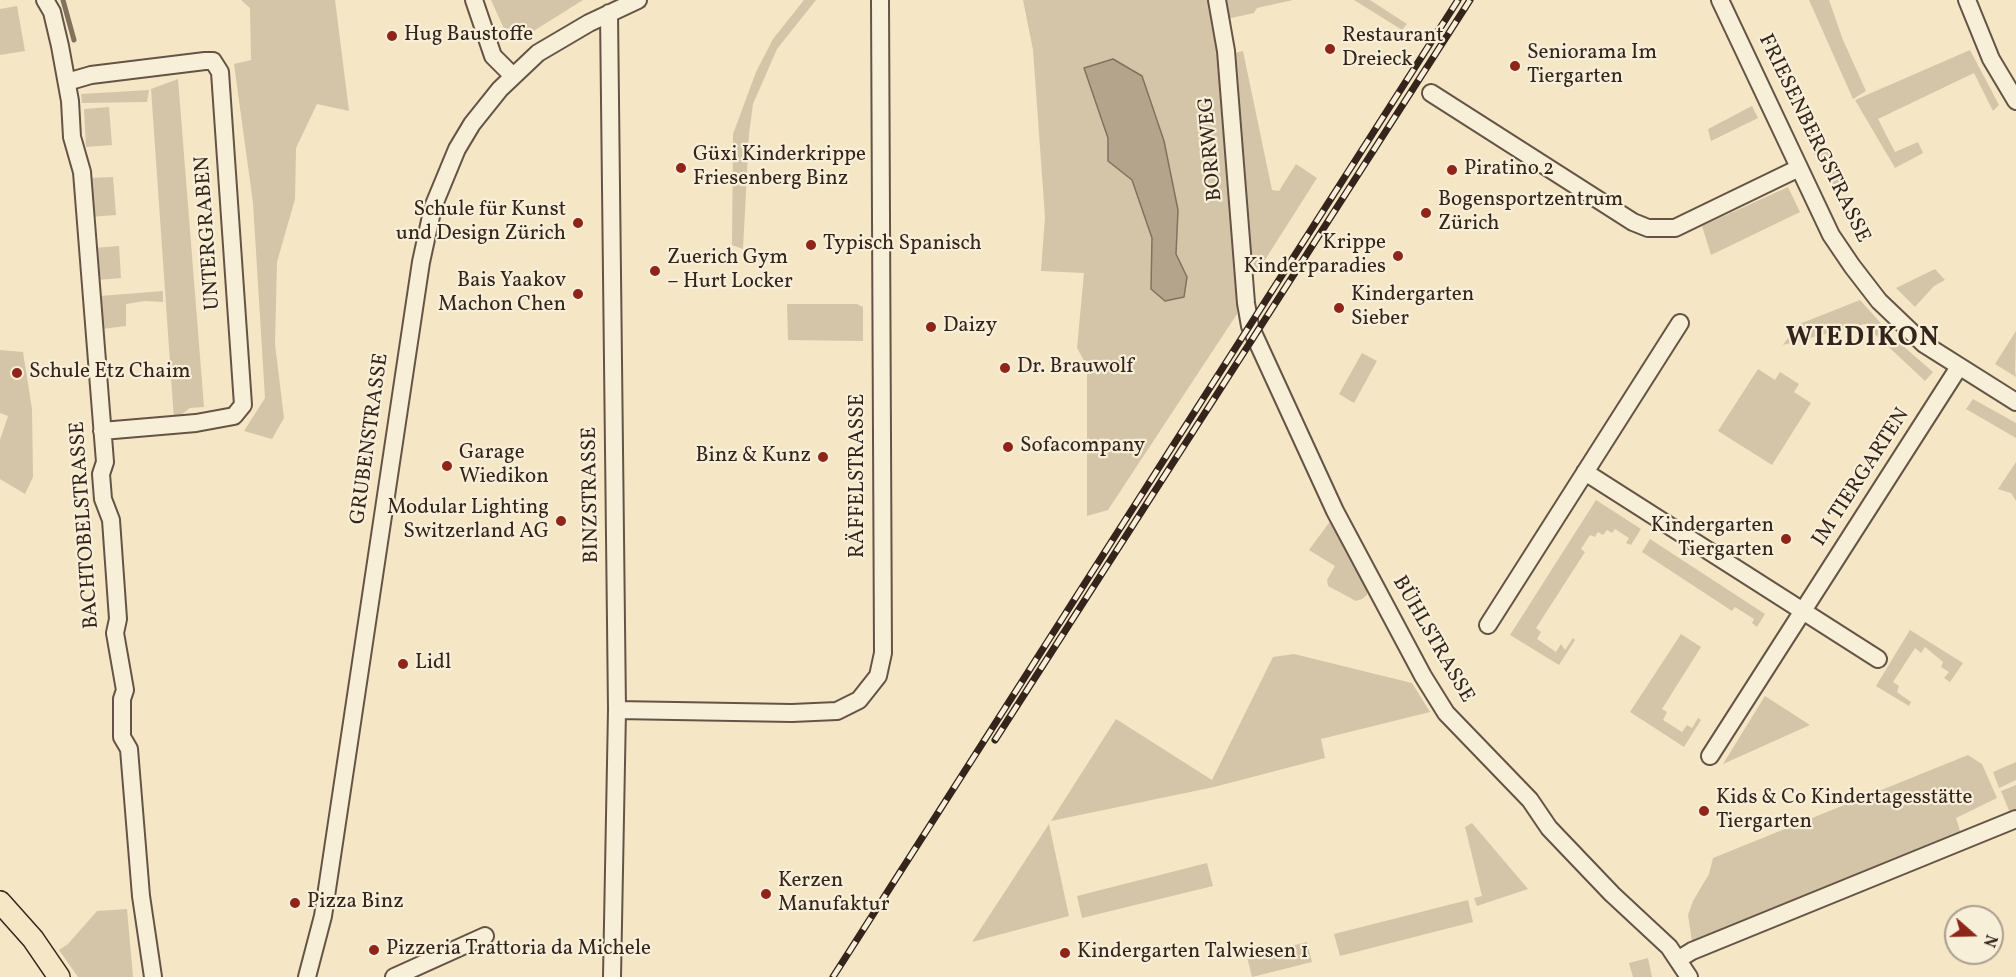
<!DOCTYPE html>
<html>
<head>
<meta charset="utf-8">
<style>
  body { margin:0 }
  #map { position:relative; width:2016px; height:977px; overflow:hidden; background:#f5e6c5; font-family:Vollkorn,serif }
  canvas { display:block }
  .north { position:absolute; left:1944px; top:905px; width:60px; height:60px; box-sizing:border-box; background:#f8efd9; border:2px solid #aa9e8d; border-radius:50%; rotate:110deg; font-size:16px; font-weight:700; line-height:24px; text-align:center; color:#35241c }
  .north::after { content:''; display:block; margin:auto; width:21px; height:27px; background:#8f2418; clip-path:polygon(50% 0,100% 100%,50% 72%,0 100%) }
</style>
</head>
<body>
<div id="map">
<canvas width="2016" height="977"></canvas>
<div class="north">N</div>
</div>
<script>
const c = document.querySelector('canvas').getContext('2d');
c.lineJoin = 'round';
function fill(path, color) { c.fillStyle = color; c.fill(path, 'evenodd'); }
const toPath = rows => new Path2D(rows.map(r => 'M' + r).join(''));
function stroke(path, color, width, dash) { c.strokeStyle = color; c.lineWidth = width; c.lineCap = dash ? 'butt' : 'round'; c.setLineDash(dash || []); c.stroke(path); }
function label(font, color, halo, rows, align = 'center') {
  c.font = font + ' Vollkorn,serif'; c.lineWidth = 4.5; c.setLineDash([]); c.textBaseline = 'middle'; c.strokeStyle = halo; c.fillStyle = color; for (const [text, x, y, turn = 0] of rows) {
    c.save(); c.translate(x, y); c.rotate((+turn || 0) * Math.PI / 180); c.textAlign = isNaN(turn) ? turn : align; if (halo) c.strokeText(text, 0, 0); c.fillText(text, 0, 0); c.restore();
  }
}
const green = toPath([
  [241,0,335,0,349,111,317,104,296,148,295,199,277,262,275,344,284,418,272,439,244,431,265,398,253,203,234,64,251,60,250,8],
  [491,0,583,0,524,37,512,37,506,33],
  [804,0,816,0,777,49,753,104,749,134,743,249,732,245,733,134,756,72,773,39],
  [1023,0,1212,0,1214,11,1242,317,1237,307,1237,314,1108,510,1087,516,1087,366,1077,348,1084,273,1041,271,1045,217,1033,50],
  [1223,0,1293,0,1257,8,1254,13,1227,19],
  [1354,0,1370,0,1407,24,1402,30],
  [1809,0,1829,0,1843,40,1866,91,1853,99],
  [17,6,25,51,0,55,0,9],
  [1970,50,1999,105,1993,111,1974,73,1878,119,1895,152,1918,142,1923,153,1895,168,1855,100],
  [1243,51,1272,190,1279,191,1296,164,1317,178,1256,274,1250,276,1231,54],
  [178,79,204,407,190,408,174,420,151,89],
  [149,90,147,102,82,103,81,94],
  [1752,106,1758,118,1711,141,1708,129],
  [109,107,112,145,86,147,84,109],
  [1823,144,1848,188,1836,195,1812,150],
  [113,177,116,215,90,217,88,178],
  [1788,187,1800,212,1711,255,1702,226],
  [119,246,121,278,97,280,94,248],
  [1935,269,1945,280,1934,286,1915,307,1896,288],
  [163,291,163,302,145,301,126,304,126,326,102,329,100,296],
  [1860,300,1895,339,1933,372,1925,381,1864,324,1783,345,1797,325],
  [787,304,857,304,863,307,863,341,788,340],
  [2016,331,2015,370,2016,377,1995,364],
  [0,350,23,352,32,409,33,477,25,494,0,479,0,440,8,416,0,413],
  [1362,353,1377,361,1354,403,1339,394],
  [1758,369,1775,380,1780,372,1799,384,1794,392,1811,403,1772,465,1718,431],
  [1973,399,2016,423,2016,438,1966,409],
  [2016,462,2016,501,2011,493,1998,489],
  [1596,500,1641,529,1631,545,1626,543,1629,538,1615,529,1612,533,1607,530,1603,535,1598,532,1595,537,1590,535,1581,549,1585,552,1536,628,1541,632,1537,639,1556,652,1561,644,1565,650,1573,638,1575,640,1559,665,1510,635],
  [1331,520,1367,588,1367,595,1362,599,1356,601,1328,586,1327,580,1335,566,1309,550],
  [1650,539,1765,614,1757,627,1752,623,1754,619,1735,607,1732,611,1642,552],
  [1910,630,1963,663,1950,682,1944,678,1949,672,1941,667,1943,662,1925,647,1921,653,1915,648,1893,682,1899,686,1897,692,1911,702,1909,706,1876,686],
  [1681,634,1701,647,1662,709,1667,712,1663,720,1682,732,1687,725,1692,728,1698,718,1701,720,1684,747,1630,712],
  [1294,654,1412,683,1430,712,1321,739,1325,758,1214,787,1051,821,1116,719,1212,780,1273,657],
  [1765,696,1810,725,1723,764],
  [1968,755,1982,764,1997,798,1956,818,1960,831,1692,941,1688,915,1693,901,1709,874,1713,858],
  [2016,762,2016,780,1999,788,1993,772],
  [2016,785,2016,810,2010,813,2001,791],
  [1472,823,1528,889,1477,906,1474,898,1482,896,1465,827],
  [1049,824,1069,916,972,942],
  [1207,863,1213,886,1082,918,1077,896],
  [1468,900,1473,922,1340,956,1334,934],
  [127,909,133,977,78,977,59,950,68,944,97,911],
  [1307,942,1312,962,1252,977,1247,957],
  [1648,958,1652,977,1633,977,1629,963]
]);
const water = toPath([
  [1113,59,1142,76,1164,141,1178,210,1176,254,1187,277,1184,297,1165,301,1151,289,1152,238,1132,180,1108,161,1108,138,1084,68,1113,59]
]);
const stream = toPath([
  [63,0,74,40]
]);
const minor = toPath([
  [45,0,52,12,60,46,70,101,72,137,82,172,105,462,101,474,103,499,111,520,118,619,115,633,125,690,122,699,122,737,129,749,141,896,153,977],
  [474,0,493,56,513,76],
  [1217,0,1226,51,1246,303,1250,326,1335,511,1423,676,1446,713,1530,800,1549,828,1612,894,1669,947,1689,977],
  [1720,0,1831,235,1852,266,1879,301,1924,344,2016,402],
  [1967,0,1991,59,2016,101],
  [609,13,617,710,612,977],
  [67,82,91,75,205,61,213,61,220,72,243,405,234,416,196,423,102,431],
  [1431,93,1633,222,1648,228,1675,228,1799,168],
  [1585,472,1878,659],
  [1488,625,1680,323],
  [617,710,792,713,837,711,859,700,878,676,883,653,880,0],
  [1710,756,1959,367],
  [1679,959,1692,951,2016,819],
  [307,977,323,916,421,262,433,207,457,149,472,124,500,89,538,53,589,23,638,0],
  [394,977,485,936]
]);
const major = toPath([
  [0,902,33,939,59,977]
]);
const rail = toPath([
  [995,740,1470,0],
  [833,977,1458,0]
]);
const markers = [
  [392,36,6,"#8f2418"],
  [1330,49,6,"#8f2418"],
  [1515,66,6,"#8f2418"],
  [681,168,6,"#8f2418"],
  [1452,170,6,"#8f2418"],
  [1426,213,6,"#8f2418"],
  [578,223,6,"#8f2418"],
  [811,245,6,"#8f2418"],
  [1398,256,6,"#8f2418"],
  [655,271,6,"#8f2418"],
  [578,294,6,"#8f2418"],
  [1339,308,6,"#8f2418"],
  [931,327,6,"#8f2418"],
  [1005,368,6,"#8f2418"],
  [17,373,6,"#8f2418"],
  [1008,447,6,"#8f2418"],
  [823,457,6,"#8f2418"],
  [447,466,6,"#8f2418"],
  [561,521,6,"#8f2418"],
  [1786,539,6,"#8f2418"],
  [403,664,6,"#8f2418"],
  [1704,811,6,"#8f2418"],
  [766,894,6,"#8f2418"],
  [295,903,6,"#8f2418"],
  [374,950,6,"#8f2418"],
  [1065,953,6,"#8f2418"]
];
const poiNames = [
  ["Hug Baustoffe",404,36],
  ["Restaurant",1342,37],
  ["Dreieck",1342,61],
  ["Seniorama Im",1527,54],
  ["Tiergarten",1527,78],
  ["Güxi Kinderkrippe",693,156],
  ["Friesenberg Binz",693,180],
  ["Piratino 2",1464,170],
  ["Bogensportzentrum",1438,201],
  ["Zürich",1438,225],
  ["Schule für Kunst",566,211,"right"],
  ["und Design Zürich",566,235,"right"],
  ["Krippe",1386,244,"right"],
  ["Kinderparadies",1386,268,"right"],
  ["Typisch Spanisch",823,245],
  ["Zuerich Gym",667,259],
  ["– Hurt Locker",667,283],
  ["Bais Yaakov",566,282,"right"],
  ["Machon Chen",566,306,"right"],
  ["Kindergarten",1351,296],
  ["Sieber",1351,320],
  ["Daizy",943,327],
  ["Dr. Brauwolf",1017,368],
  ["Schule Etz Chaim",29,373],
  ["Sofacompany",1020,447],
  ["Garage",459,454],
  ["Wiedikon",459,478],
  ["Binz & Kunz",811,457,"right"],
  ["Modular Lighting",549,509,"right"],
  ["Switzerland AG",549,533,"right"],
  ["Kindergarten",1774,527,"right"],
  ["Tiergarten",1774,551,"right"],
  ["Lidl",415,664],
  ["Kids & Co Kindertagesstätte",1716,799],
  ["Tiergarten",1716,823],
  ["Kerzen",778,882],
  ["Manufaktur",778,906],
  ["Pizza Binz",307,903],
  ["Pizzeria Trattoria da Michele",386,950],
  ["Kindergarten Talwiesen 1",1077,953]
];
const streetNames = [
  ["FRIESENBERGSTRASSE",1813,139,64],
  ["BORRWEG",1212,149,-95],
  ["UNTERGRABEN",209,233,-94],
  ["GRUBENSTRASSE",371,439,-82],
  ["RÄFFELSTRASSE",859,476,-90],
  ["IM TIERGARTEN",1862,478,-57],
  ["BINZSTRASSE",592,495,-91],
  ["BACHTOBELSTRASSE",86,525,-94],
  ["BÜHLSTRASSE",1432,640,60]
];
const districtNames = [
  ["WIEDIKON",1863,340]
];
fill(green, '#d4c5a8');
fill(water, '#b4a48c');
stroke(water, '#81715f', 1.5);
stroke(stream, '#81715f', 5);
stroke(minor, '#655446', 20);
stroke(major, '#35241c', 24);
stroke(minor, '#f8efd9', 16);
stroke(major, '#f5e6c5', 21);
stroke(rail, '#35241c', 7);
stroke(rail, '#f8efd9', 4.5, [14]);
for (const [x, y, r, color] of markers) { const dot = new Path2D(); dot.arc(x, y, r, 0, 2 * Math.PI); c.fillStyle = color; c.fill(dot); stroke(dot, '#f8efd9', 2); }
label('21px', '#35241c', '#f8efd9', poiNames, 'left');
label('21px', '#35241c', '#f8efd9', streetNames);
c.letterSpacing = '1.5px';
label('bold 27px', '#35241c', '#f8efd9', districtNames);
c.letterSpacing = '0px';
</script>
</body>
</html>
